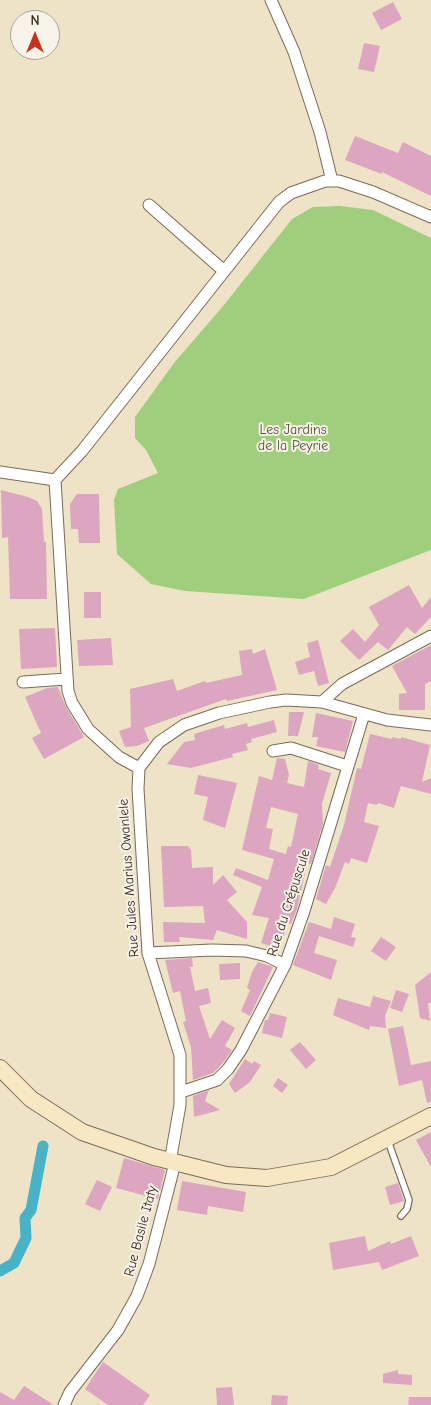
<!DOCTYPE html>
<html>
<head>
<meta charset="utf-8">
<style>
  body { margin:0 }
  #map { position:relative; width:431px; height:1405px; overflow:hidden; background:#eee3c6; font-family:"Comic Neue",sans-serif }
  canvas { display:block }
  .north { position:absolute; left:10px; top:10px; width:50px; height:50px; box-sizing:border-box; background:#f7f3e8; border:1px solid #aca397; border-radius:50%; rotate:0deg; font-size:14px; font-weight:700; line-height:20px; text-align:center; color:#3b2a1e }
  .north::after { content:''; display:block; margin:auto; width:18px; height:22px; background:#c8321e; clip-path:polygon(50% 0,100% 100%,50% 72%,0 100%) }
</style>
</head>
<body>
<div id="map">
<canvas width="431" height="1405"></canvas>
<div class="north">N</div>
</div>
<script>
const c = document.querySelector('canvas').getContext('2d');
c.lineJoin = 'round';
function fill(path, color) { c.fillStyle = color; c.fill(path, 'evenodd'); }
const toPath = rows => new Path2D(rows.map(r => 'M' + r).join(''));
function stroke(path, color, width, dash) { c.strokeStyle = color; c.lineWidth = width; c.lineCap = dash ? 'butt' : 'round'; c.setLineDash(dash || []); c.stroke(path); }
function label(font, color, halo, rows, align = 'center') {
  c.font = font + ' "Comic Neue",sans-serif'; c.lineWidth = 4; c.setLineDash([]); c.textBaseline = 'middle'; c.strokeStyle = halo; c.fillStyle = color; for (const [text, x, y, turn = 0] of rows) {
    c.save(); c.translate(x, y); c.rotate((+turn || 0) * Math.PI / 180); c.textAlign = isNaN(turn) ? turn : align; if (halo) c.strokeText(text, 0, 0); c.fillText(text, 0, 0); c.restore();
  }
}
const green = toPath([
  [340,206,373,210,431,238,431,550,304,599,185,591,151,584,117,554,114,500,118,489,158,473,146,450,135,438,135,417,174,363,224,305,292,219,313,207]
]);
const canal = toPath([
  [0,1271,14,1263,26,1238,25,1218,31,1210,43,1146]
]);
const building = toPath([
  [393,2,402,19,381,30,372,13],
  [364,43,380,46,374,72,358,69],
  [355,136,398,153,403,142,431,156,431,196,382,172,382,174,345,160],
  [1,490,28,497,37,501,42,509,44,542,46,542,47,599,10,599,8,537,2,538],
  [77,494,99,494,100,543,79,543,78,529,71,529,70,504],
  [409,585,422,608,431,597,431,617,415,634,407,627,388,650,378,642,359,660,340,641,353,629,365,642,379,625,369,607],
  [84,592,101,592,101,618,84,618],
  [55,628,57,667,21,669,19,629],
  [111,638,113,665,79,666,77,640],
  [318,640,329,683,318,686,314,671,299,675,295,662,310,657,307,643],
  [431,645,431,681,425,684,425,710,399,710,399,694,407,693,392,666],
  [252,649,253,654,265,649,277,690,227,701,226,699,144,728,149,741,137,746,125,747,119,731,131,727,130,689,173,679,177,691,205,681,206,683,242,675,239,651],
  [58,687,66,707,84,737,44,759,32,738,41,733,25,697,47,688],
  [289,712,304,712,298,736,288,736],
  [316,713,353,721,345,752,316,746,318,737,312,737],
  [274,720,277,732,251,739,252,742,246,744,248,750,232,754,233,757,191,768,167,764,184,742,195,740,194,734,224,725,225,729,247,723,248,727],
  [370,734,392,739,392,737,401,739,401,737,430,745,422,782,431,778,431,794,401,786,394,808,378,803,377,805,368,803,364,822,379,826,367,863,351,858,349,864,345,862,335,888,326,904,316,899,326,865,330,867,344,825,357,768,361,769],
  [277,758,285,759,289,775,287,783,304,787,308,761,319,765,318,769,331,773,322,804,323,824,311,864,307,863,297,909,291,924,287,923,280,949,261,943,269,918,252,915,262,887,233,875,236,868,268,880,274,859,242,850,259,776,272,780],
  [271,807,298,814,291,847,288,846,286,854,269,849,273,829,266,828],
  [198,775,237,783,225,828,203,820,208,797,194,794],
  [161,846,188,846,191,850,192,868,213,867,213,885,223,875,237,892,227,900,247,922,247,939,217,930,213,940,179,937,180,942,164,942,163,922,205,923,203,906,164,907],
  [334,917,355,924,351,937,356,938,353,947,319,936,314,953,337,960,331,980,293,965,309,922,331,929],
  [381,937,396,947,386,961,371,951],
  [192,958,193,967,190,967,195,991,208,988,211,1003,199,1006,210,1039,222,1020,235,1028,225,1046,232,1050,222,1064,213,1073,193,1080,191,1047,183,1022,186,1021,180,991,173,993,165,960],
  [258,962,273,967,250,1016,241,1011,250,990,247,988,252,972],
  [240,963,240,979,220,980,219,964],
  [431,972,431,1003,428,1003,430,1021,420,1018,415,985],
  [396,990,409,994,402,1012,390,1008],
  [373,996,391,1001,385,1016,386,1028,370,1026,369,1030,333,1015,338,998,370,1007],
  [270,1013,287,1017,282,1038,262,1033,265,1020,268,1020],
  [403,1026,411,1065,431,1061,431,1102,427,1103,422,1080,399,1086,388,1029],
  [300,1042,316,1060,306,1069,290,1050],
  [245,1059,252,1064,254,1061,261,1065,250,1082,235,1093,229,1084],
  [278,1078,288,1085,282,1093,273,1086],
  [209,1090,205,1101,220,1110,194,1117,193,1096],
  [431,1132,431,1167,416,1140],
  [124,1158,165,1170,158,1199,116,1188],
  [97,1180,112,1187,100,1211,85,1204],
  [182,1181,246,1192,243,1212,208,1206,207,1215,177,1210],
  [398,1183,404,1201,390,1205,385,1187],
  [365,1236,368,1251,390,1241,391,1244,411,1236,419,1256,382,1270,379,1262,333,1270,329,1243],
  [103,1362,150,1395,143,1405,108,1405,85,1389],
  [398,1370,398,1374,412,1375,412,1385,383,1383,383,1374],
  [24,1386,54,1405,0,1405,0,1392,14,1400],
  [232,1387,234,1405,217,1405,216,1388],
  [272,1395,288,1396,287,1405,271,1405],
  [409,1397,431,1397,431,1405,408,1405]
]);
const lane = toPath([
  [388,1141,409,1200,407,1209,401,1216]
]);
const street = toPath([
  [271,0,294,52,320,132,332,181],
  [149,205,224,271],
  [0,472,55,480],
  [23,682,66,679],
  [322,702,342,684,431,636],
  [273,751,291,748,347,766],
  [139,768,119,757,88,729,72,703,68,691,55,480,82,451,279,202,291,193,325,181,339,181,373,192,431,217],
  [139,768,138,789,148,953,180,1055,180,1105,170,1162],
  [139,768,159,742,184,725,219,713,270,702,286,700,322,702,387,720,431,725],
  [148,953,212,950,246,951,267,956,285,965],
  [181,1092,217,1080,228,1069,241,1050,285,965,304,911,364,714],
  [64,1405,70,1392,118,1330,137,1296,149,1264,175,1163]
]);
const secondary = toPath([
  [0,1068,31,1099,82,1132,154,1157,226,1175,267,1178,331,1167,431,1116]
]);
const parkNames = [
  ["Les Jardins",293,430],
  ["de la Peyrie",293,446]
];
const streetNames = [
  ["Rue Jules Marius Owanlele",129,878,-94],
  ["Rue du Crépuscule",289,903,-72],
  ["Rue Basile Itaty",141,1231,-75]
];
fill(green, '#9fce7c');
stroke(canal, '#48b2c6', 11);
fill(building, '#dca5c0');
stroke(lane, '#7a6b59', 8);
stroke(street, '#7a6b59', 13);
stroke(secondary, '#7a6b59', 18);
stroke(lane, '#fff', 5.5);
stroke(street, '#fff', 11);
stroke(secondary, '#f7e8c3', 16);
label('14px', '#545336', '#f7f3e8', parkNames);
label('14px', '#3b2a1e', '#f7f3e8', streetNames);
</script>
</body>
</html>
